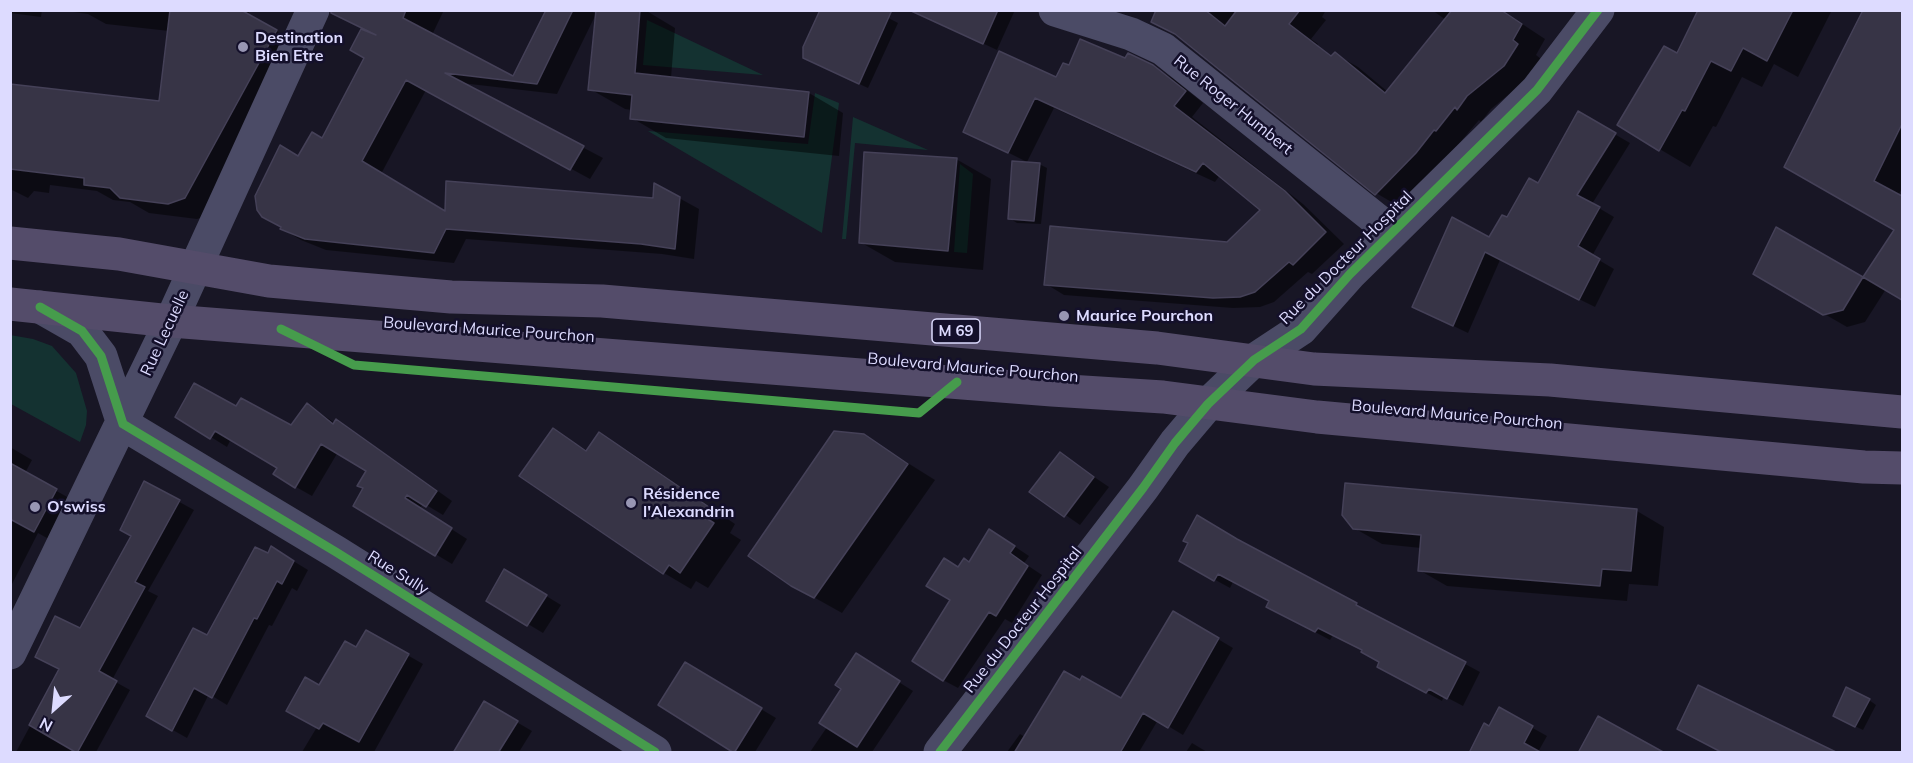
<!DOCTYPE html>
<html>
<head>
<meta charset="utf-8">
<style>
  body { margin:0 }
  #map { position:relative; width:1913px; height:763px; overflow:hidden; background:#181625; font-family:Mulish,sans-serif }
  canvas { display:block }
  .frame { position:absolute; inset:0; border:12px solid #dddbff; pointer-events:none }
  .north { position:absolute; left:24px; top:679px; width:60px; height:60px; -webkit-text-stroke:4px #14102b; paint-order:stroke; rotate:207deg; font-size:16px; font-weight:700; line-height:24px; text-align:center; color:#dddbff }
  .north::after { content:''; display:block; margin:auto; width:21px; height:27px; background:#dddbff; clip-path:polygon(50% 0,100% 100%,50% 72%,0 100%) }
</style>
</head>
<body>
<div id="map">
<canvas width="1913" height="763"></canvas>
<div class="frame"></div>
<div class="north">N</div>
</div>
<script>
const c = document.querySelector('canvas').getContext('2d');
c.lineJoin = 'round';
function fill(path, color) { c.fillStyle = color; c.fill(path, 'evenodd'); }
const toPath = rows => new Path2D(rows.map(r => 'M' + r).join(''));
function stroke(path, color, width, dash) { c.strokeStyle = color; c.lineWidth = width; c.lineCap = dash ? 'butt' : 'round'; c.setLineDash(dash || []); c.stroke(path); }
function label(font, color, halo, rows, align = 'center') {
  c.font = font + ' Mulish,sans-serif'; c.lineWidth = 5; c.setLineDash([]); c.textBaseline = 'middle'; c.strokeStyle = halo; c.fillStyle = color; for (const [text, x, y, turn = 0] of rows) {
    c.save(); c.translate(x, y); c.rotate((+turn || 0) * Math.PI / 180); c.textAlign = isNaN(turn) ? turn : align; if (halo) c.strokeText(text, 0, 0); c.fillText(text, 0, 0); c.restore();
  }
}
const green = toPath([
  [647,20,763,75,643,65],
  [815,93,839,103,822,233,648,131,808,144],
  [853,117,928,150,855,143,846,239,842,239],
  [960,164,973,174,967,253,954,252],
  [10,335,33,339,52,346,76,373,87,411,86,425,80,442,11,404]
]);
const shadow = toPath([
  [10,10,42,10,41,17,10,13],
  [59,10,250,10,248,15,304,47,213,214,197,219,149,213,130,202,113,200,97,191,50,185,49,193,34,191,28,198,10,189,10,85,160,103,169,31,106,24,88,14],
  [359,10,444,10,432,35,514,78,548,10,590,10,596,14,557,94,461,83,603,158,590,179,426,90,381,174,446,213,679,198,699,209,694,259,662,254,466,239,454,263,326,250,301,240,282,229,298,158,323,140,366,57,373,34,353,23],
  [597,10,645,10,675,28,671,78,809,93,843,113,839,156,666,138,632,118,632,110,625,109,590,89],
  [873,10,898,23,868,88,814,63],
  [912,10,1015,10,997,50],
  [1158,10,1326,10,1322,17,1326,20,1311,39,1318,44,1291,92,1335,54,1358,67,1388,92,1446,20,1432,10,1501,10,1545,39,1536,55,1541,59,1528,79,1491,109,1481,122,1479,120,1440,166,1400,207,1376,193,1182,39,1153,22],
  [1700,10,1832,10,1798,77,1774,64,1762,87,1742,77,1716,127,1713,126,1690,167,1619,125,1677,55],
  [1865,10,1902,10,1902,188,1885,223,1786,166],
  [1125,60,1152,66,1172,78,1203,103,1192,117,1303,204,1344,244,1312,274,1308,272,1274,302,1260,307,1233,308,1064,295,1046,284,1227,244,1262,210,1220,175,1215,182,1054,108,1027,162,965,131,1057,79,1070,67],
  [1578,113,1630,143,1592,204,1614,217,1592,256,1614,269,1595,307,1500,260,1468,333,1414,307,1490,239,1538,185],
  [956,159,991,179,983,270,895,262,860,242],
  [1039,164,1047,168,1041,224,1017,223,1009,218],
  [1777,229,1864,279,1895,232,1902,236,1902,299,1886,289,1865,322,1847,327,1755,274],
  [308,405,335,423,336,421,352,430,452,501,443,515,423,503,420,509,467,539,452,564,355,506,365,488,368,470,338,452,312,496,296,487,279,468,231,439,227,447,177,416,237,408,291,427],
  [553,430,588,451,600,434,627,450,735,524,730,533,741,540,708,588,696,581,691,589,664,573],
  [863,435,935,480,842,613,792,585],
  [10,447,32,460,25,473,76,502,54,542,38,533,10,588],
  [1060,454,1109,487,1080,525,1031,491],
  [145,483,194,510,148,591,158,596,112,680,130,690,96,752,16,752,133,536],
  [1637,511,1664,527,1658,586,1629,584,1627,601,1447,586,1419,570,1421,548,1382,544,1354,528],
  [1005,540,1029,556,1024,563,1042,575,1012,623,1005,619,958,688,943,680,952,600,959,568,970,564],
  [1243,544,1480,672,1463,706,1444,696,1442,701,1394,675,1381,661,1363,650,1333,635,1330,640,1283,615,1271,601,1233,582,1230,588,1181,561],
  [272,548,308,570,297,591,292,588,272,626,269,625,227,705,209,694,187,738,148,716,208,637],
  [520,580,561,605,543,633,488,600],
  [1174,613,1233,648,1183,735,1158,720,1139,752,1007,752,1020,734,1025,737,1121,700],
  [367,632,423,664,374,752,302,752,317,727,320,687,356,649],
  [685,664,776,718,755,752,735,752,660,704],
  [870,664,913,691,872,752,810,752],
  [1869,700,1876,705,1863,730,1842,720],
  [484,703,532,731,519,752,455,752],
  [1499,709,1547,736,1538,752,1490,728],
  [1192,743,1207,752,1186,752]
]);
const building = toPath([
  [170,10,241,10,277,30,185,198,168,204,120,198,110,188,84,185,84,178,10,169,10,84,159,101,170,10],
  [331,10,406,10,403,18,513,76,546,10,573,10,537,84,445,73,584,146,570,170,406,80,362,161,445,211,446,181,653,198,654,183,680,197,675,249,641,244,446,229,434,253,305,239,280,229,281,227,262,217,257,210,255,196,280,145,298,156,312,132,322,138,364,58,350,50,361,29,376,35,331,13,331,10],
  [596,10,640,10,635,73,809,92,804,137,630,119,632,95,588,90,596,10],
  [820,10,892,10,859,84,803,58,803,47,820,10],
  [909,10,998,10,983,44,909,10],
  [1156,10,1205,10,1225,26,1237,10,1300,10,1289,24,1331,56,1335,52,1385,93,1452,10,1501,10,1522,24,1513,40,1518,44,1504,66,1467,96,1457,110,1455,107,1436,131,1434,130,1416,153,1375,195,1175,34,1151,22,1156,10],
  [1698,10,1793,10,1767,61,1743,48,1731,71,1711,61,1685,111,1682,110,1659,151,1617,125,1664,46,1677,53,1698,10],
  [1863,10,1902,10,1902,124,1874,181,1902,196,1902,300,1863,277,1894,230,1784,167,1863,10],
  [1080,39,1125,58,1128,53,1153,65,1186,91,1174,106,1285,191,1326,232,1293,265,1289,262,1255,292,1240,297,1213,298,1044,285,1050,226,1227,242,1260,210,1203,163,1196,172,1035,98,1008,153,963,132,999,51,1056,77,1063,63,1069,65,1080,39],
  [1578,111,1616,133,1577,195,1600,207,1578,246,1600,259,1579,300,1485,252,1453,326,1412,307,1452,217,1489,237,1502,215,1507,217,1529,178,1538,183,1578,111],
  [864,152,957,158,948,251,859,243,864,152],
  [1012,161,1040,163,1034,221,1008,219,1012,161],
  [1776,227,1863,277,1843,310,1823,315,1753,274,1776,227],
  [194,383,236,406,241,398,291,425,307,403,333,424,336,419,437,491,426,507,407,495,405,498,452,528,435,556,353,506,363,488,357,486,366,471,321,444,295,488,273,474,277,468,215,431,210,439,175,417,194,383],
  [553,428,586,451,599,432,709,507,703,516,714,523,680,573,669,565,663,574,519,476,553,428],
  [834,431,864,434,908,464,814,598,791,586,748,556,834,431],
  [1060,452,1094,477,1064,517,1029,492,1060,452],
  [10,463,57,489,34,532,10,519,10,463],
  [144,481,180,500,135,582,145,587,99,671,117,681,77,753,29,725,59,669,35,657,55,616,80,628,131,536,120,530,144,481],
  [1345,483,1637,509,1631,571,1602,569,1600,586,1418,571,1421,535,1353,529,1342,515,1345,483],
  [1197,515,1237,539,1357,603,1356,605,1466,662,1447,699,1429,689,1426,693,1377,667,1379,662,1361,652,1362,650,1318,628,1315,632,1266,607,1269,601,1218,574,1214,581,1179,561,1188,543,1183,541,1197,515],
  [989,529,1015,546,1010,553,1028,566,996,616,989,612,943,681,912,661,950,600,926,586,944,558,958,567,964,558,969,562,989,529],
  [271,546,294,561,282,584,277,581,257,619,254,618,212,698,194,688,172,731,146,716,193,628,207,635,255,547,268,553,271,546],
  [504,569,547,595,527,626,486,601,504,569],
  [1173,611,1219,638,1168,728,1143,713,1120,753,1014,753,1064,671,1080,680,1082,676,1121,698,1173,611],
  [366,630,409,654,359,742,323,723,319,729,286,711,305,677,319,685,345,641,356,647,366,630],
  [856,653,900,681,857,747,819,723,841,689,835,685,856,653],
  [685,662,762,708,734,753,658,705,685,662],
  [1698,685,1838,753,1723,753,1677,729,1698,685],
  [1846,687,1870,699,1855,727,1833,716,1846,687],
  [484,701,518,721,498,753,453,753,484,701],
  [1499,707,1533,726,1524,743,1542,753,1469,753,1484,723,1489,726,1499,707],
  [1598,716,1665,753,1578,753,1598,716]
]);
const street = toPath([
  [1055,10,1131,34,1163,49,1392,232],
  [40,307,82,331,101,356,123,424,336,552,655,752],
  [10,653,171,321,313,10],
  [940,752,1143,488,1175,443,1208,404,1254,360,1301,329,1350,274,1537,90,1598,10]
]);
const primary = toPath([
  [10,243,119,254,269,281,451,297,602,301,1157,348,1314,369,1550,380,1902,412],
  [10,304,171,321,1052,390,1163,397,1317,417,1864,467,1902,468]
]);
const cycleway = toPath([
  [40,307,82,331,101,356,123,424,336,552,655,752],
  [281,329,354,365,919,413,957,382],
  [940,752,1143,488,1175,443,1208,404,1254,360,1301,329,1350,274,1537,90,1598,10]
]);
const markers = [
  [243,47,6,"#9896b3"],
  [1064,316,6,"#9896b3"],
  [631,503,6,"#9896b3"],
  [35,507,6,"#9896b3"]
];
const shields = [
  [956,331,48]
];
const shieldNames = [
  ["M 69",956,331]
];
const poiNames = [
  ["Destination",255,38],
  ["Bien Etre",255,56],
  ["Maurice Pourchon",1076,316],
  ["Résidence",643,494],
  ["l'Alexandrin",643,512],
  ["O'swiss",47,507]
];
const streetNames = [
  ["Rue Roger Humbert",1233,105,39],
  ["Rue du Docteur Hospital",1346,258,-45],
  ["Boulevard Maurice Pourchon",489,330,4],
  ["Rue Lecuelle",165,333,-65],
  ["Boulevard Maurice Pourchon",973,368,5],
  ["Boulevard Maurice Pourchon",1457,415,5],
  ["Rue Sully",398,573,32],
  ["Rue du Docteur Hospital",1023,620,-52]
];
fill(green, '#143231');
fill(shadow, '#0007');
fill(building, '#373446');
stroke(building, '#454158', 1.5);
stroke(street, '#4b4b66', 33);
stroke(primary, '#544c6a', 33);
stroke(cycleway, '#469c4c', 9);
for (const [x, y, r, color] of markers) { const dot = new Path2D(); dot.arc(x, y, r, 0, 2 * Math.PI); c.fillStyle = color; c.fill(dot); stroke(dot, '#14102b', 2); }
for (const [x, y, w] of shields) { const box = new Path2D(); box.roundRect(x - w / 2, y - 12, w, 24, 4.5); c.fillStyle = '#14102b'; c.fill(box); stroke(box, '#dddbff', 1.5); }
label('bold 15px', '#dddbff', null, shieldNames);
label('bold 16px', '#dddbff', '#14102b', poiNames, 'left');
label('16px', '#dddbff', '#14102b', streetNames);
</script>
</body>
</html>
